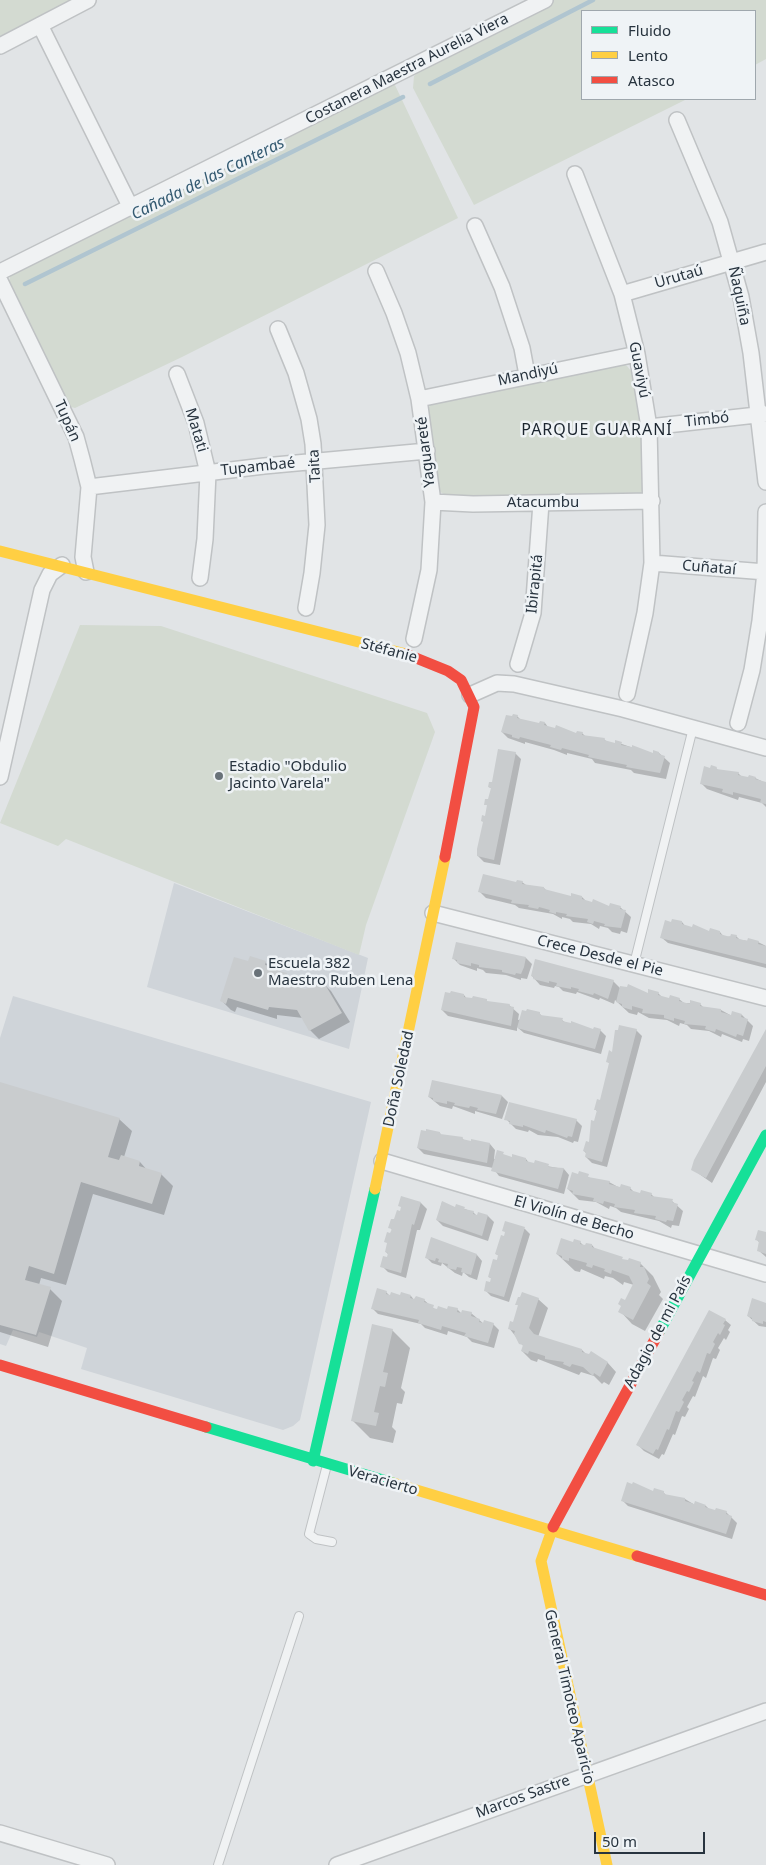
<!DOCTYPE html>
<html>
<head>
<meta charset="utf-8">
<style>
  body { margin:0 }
  #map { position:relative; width:766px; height:1865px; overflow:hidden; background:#e1e4e6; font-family:"Noto Sans",sans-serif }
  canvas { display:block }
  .legend { position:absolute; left:581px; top:10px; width:175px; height:90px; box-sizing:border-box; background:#eff3f6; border:1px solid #9fa7ad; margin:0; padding:6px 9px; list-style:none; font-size:15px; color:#28343f }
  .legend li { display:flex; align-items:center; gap:10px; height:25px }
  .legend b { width:25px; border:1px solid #9fa7ad }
  .scale { position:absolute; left:594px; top:1832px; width:111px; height:22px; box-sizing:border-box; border:2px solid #28343f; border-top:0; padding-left:6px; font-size:15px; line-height:18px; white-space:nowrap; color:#28343f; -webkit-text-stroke:4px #eff3f6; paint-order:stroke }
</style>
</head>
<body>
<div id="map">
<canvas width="766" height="1865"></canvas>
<ul class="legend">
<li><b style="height:6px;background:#16e098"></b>Fluido</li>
<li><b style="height:6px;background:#ffcf43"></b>Lento</li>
<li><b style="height:6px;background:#f24e42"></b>Atasco</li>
</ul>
<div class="scale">50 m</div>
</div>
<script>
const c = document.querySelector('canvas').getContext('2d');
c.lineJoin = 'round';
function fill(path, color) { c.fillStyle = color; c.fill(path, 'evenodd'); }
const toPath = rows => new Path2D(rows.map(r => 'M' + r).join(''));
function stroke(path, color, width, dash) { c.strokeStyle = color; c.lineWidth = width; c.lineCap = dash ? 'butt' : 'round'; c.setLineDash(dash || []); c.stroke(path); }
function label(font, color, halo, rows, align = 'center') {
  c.font = font + ' "Noto Sans",sans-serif'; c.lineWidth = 5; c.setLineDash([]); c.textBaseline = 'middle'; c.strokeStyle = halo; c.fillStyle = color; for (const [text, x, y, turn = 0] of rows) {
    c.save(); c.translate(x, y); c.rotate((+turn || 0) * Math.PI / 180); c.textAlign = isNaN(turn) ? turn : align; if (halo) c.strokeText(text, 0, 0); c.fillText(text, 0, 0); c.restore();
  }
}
const built = toPath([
  [174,883,368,958,349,1049,147,987],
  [13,996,371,1102,300,1420,293,1426,283,1430,81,1369,87,1348,39,1332,37,1337,13,1330,6,1346,0,1344,0,1038]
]);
const green = toPath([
  [0,0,78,0,0,40],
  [554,0,766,0,766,59,755,65,755,11,582,11,582,99,687,99,474,205,413,88,414,76,424,67],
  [394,83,458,218,182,357,75,408,71,407,9,282,11,272],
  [621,363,627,366,635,376,646,482,641,493,635,496,447,496,437,490,428,409,432,401],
  [80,625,161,626,427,713,435,732,366,925,359,955,66,839,58,846,0,823]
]);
const shadow = toPath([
  [517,716,521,720,540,725,545,723,548,727,570,733,582,733,586,737,604,739,608,743,615,744,616,742,654,755,659,753,670,763,666,779,634,773,631,770,595,763,592,759,567,753,567,755,554,750,525,742,525,744,508,738,502,732],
  [515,753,521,759,500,865,484,862,478,856,488,807,486,804,489,801,492,789,489,787],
  [716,768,719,771,738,773,742,777,755,778,766,783,766,807,762,803,739,797,738,800,707,789,701,783,711,769],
  [522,882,526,885,544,888,548,892,572,898,582,897,586,901,610,908,620,907,631,917,627,933,621,931,620,934,612,932,608,928,600,926,599,929,591,924,573,922,570,919,562,917,562,919,553,914,519,908,515,905,486,898,480,892],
  [682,922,686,927,710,933,720,932,724,937,736,936,740,940,758,942,766,946,766,968,668,943,662,938,672,923],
  [526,958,532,964,527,979,521,978,521,980,506,975,486,973,483,970,477,968,477,971,460,965,454,959],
  [249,962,265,962,270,967,287,975,296,984,295,988,305,991,322,982,331,991,350,1022,319,1039,310,1030,303,1018,277,1015,277,1019,237,1007,235,1012,231,1010,222,1001],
  [532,976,613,981,621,989,648,994,658,993,663,998,679,999,684,1003,700,1004,704,1008,721,1010,732,1016,733,1013,742,1015,753,1026,749,1041,743,1039,742,1042,722,1034,721,1037,709,1031,691,1029,687,1025,680,1023,679,1026,667,1020,649,1018,638,1012,637,1015,629,1013,615,1000,614,1004,600,998,599,1000,577,992,576,994,563,991,559,987,555,986,554,988,540,985],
  [464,995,467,999,509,1005,519,1014,518,1020,540,1014,543,1017,562,1020,566,1023,594,1031,600,1030,606,1036,601,1054,524,1033,517,1027,517,1031,448,1016,442,1010],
  [636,1030,642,1036,607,1167,592,1163,586,1157,587,1154,584,1151,590,1143,592,1121,595,1122,598,1112,595,1109,601,1101,610,1064,608,1062],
  [766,1031,766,1082,712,1183,692,1169],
  [0,1083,119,1119,132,1131,124,1157,140,1162,147,1170,161,1174,173,1186,164,1215,93,1194,66,1285,41,1278,39,1285,50,1289,62,1301,48,1347,0,1332],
  [502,1096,508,1102,502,1119,475,1111,475,1114,453,1106,452,1109,440,1106,429,1097],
  [506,1119,576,1120,582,1126,578,1142,574,1141,573,1143,558,1137,538,1135,529,1130,528,1132,516,1129],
  [440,1133,442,1136,462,1138,465,1141,490,1144,495,1150,494,1159,526,1159,529,1163,564,1169,569,1175,564,1194,499,1176,493,1168,424,1154,418,1148],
  [580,1173,592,1179,609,1182,620,1188,630,1188,635,1193,651,1194,655,1198,672,1201,683,1211,679,1226,672,1225,671,1228,659,1221,621,1212,616,1208,610,1206,609,1209,596,1202,579,1200,568,1189],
  [402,1197,421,1203,427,1209,420,1230,417,1230,406,1278,388,1272,382,1266,389,1255,386,1252,392,1230,390,1227,401,1212],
  [442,1202,454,1208,457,1206,473,1212,478,1217,479,1214,488,1216,494,1222,488,1241,443,1226,437,1220],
  [506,1223,525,1229,530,1234,509,1302,491,1296,485,1290,491,1284,492,1279,489,1277,499,1256,496,1254,505,1238],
  [766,1233,766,1257,758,1250,760,1243,757,1240],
  [431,1239,477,1255,482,1261,477,1280,469,1277,463,1272,462,1276,455,1273,442,1263,441,1266,432,1263,426,1257],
  [580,1242,586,1248,592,1245,596,1250,625,1261,640,1263,653,1276,661,1292,659,1295,663,1299,645,1331,632,1324,620,1311,634,1285,624,1282,623,1285,613,1278,605,1276,604,1279,581,1269,580,1272,575,1271,557,1254],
  [386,1292,391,1297,411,1296,415,1301,424,1300,437,1311,457,1309,462,1314,471,1313,484,1324,493,1324,499,1330,494,1348,472,1342,467,1337,448,1331,447,1335,425,1328,421,1324,378,1314,372,1308],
  [538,1299,548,1308,538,1337,582,1350,586,1354,607,1362,616,1372,609,1385,604,1382,602,1384,594,1376,581,1372,579,1375,538,1359,537,1362,531,1360,522,1351,524,1347,509,1328,514,1324,519,1307,517,1304],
  [766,1304,766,1327,759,1326,748,1316],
  [725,1320,731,1325,728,1330,730,1332,726,1340,724,1338,718,1348,720,1350,716,1359,713,1358,706,1378,703,1376,695,1397,693,1396,687,1407,689,1409,685,1417,682,1416,675,1435,673,1434,664,1455,662,1454,659,1459,644,1451,638,1445],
  [392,1330,410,1348,401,1388,405,1392,402,1404,397,1403,392,1427,396,1431,393,1443,370,1438,352,1420],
  [654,1493,664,1493,667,1496,685,1499,695,1505,706,1506,710,1510,726,1512,737,1523,732,1539,628,1506,622,1500]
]);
const stream = toPath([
  [430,84,593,0],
  [25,284,403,97]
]);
const building = toPath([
  [513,714,518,715,517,718,539,723,540,721,545,722,544,725,555,728,556,725,576,733,577,731,583,732,582,735,605,738,604,740,615,743,615,740,622,742,621,745,632,747,632,745,653,753,653,750,659,752,659,754,665,756,660,773,626,767,627,765,588,757,589,755,562,748,561,750,550,747,551,745,520,737,519,739,512,737,512,735,501,732,506,715,512,716],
  [498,749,516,752,494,860,477,856,477,849,483,822,481,821,482,815,485,816,487,805,484,805,485,799,488,799,491,788,488,787,489,782,492,782],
  [711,765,717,767,716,769,739,772,738,775,748,777,749,775,756,777,755,779,766,782,766,804,760,803,761,799,733,792,733,795,722,792,723,789,700,784,704,766,710,768],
  [483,874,516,882,517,880,523,881,522,884,544,887,544,889,571,896,571,893,582,896,582,899,592,902,593,899,609,906,610,903,621,906,620,909,626,910,621,928,604,926,605,924,594,921,593,924,587,922,588,919,566,916,567,914,556,912,556,914,549,912,550,910,539,907,538,909,528,907,529,905,511,903,512,900,478,892],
  [672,919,682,921,682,924,692,927,693,924,709,931,710,928,720,931,720,934,730,937,731,934,737,935,736,938,747,941,748,938,759,941,758,944,766,946,766,964,660,938,665,920,671,922],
  [456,942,526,957,524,967,521,974,516,973,515,975,502,972,502,970,479,967,479,965,471,963,471,966,457,963,457,960,452,959],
  [250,956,266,961,265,965,280,968,279,971,287,973,285,984,305,989,323,981,342,1013,309,1031,297,1010,269,1007,268,1010,228,998,226,1004,220,1001,234,957,248,961],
  [535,959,614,980,608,999,594,993,593,995,578,991,579,989,571,987,571,989,556,986,557,983,549,981,549,983,533,979,534,977,531,976],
  [628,984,648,993,648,989,659,992,658,995,669,998,670,995,680,998,679,1001,690,1004,690,1000,701,1003,700,1006,721,1009,721,1012,731,1015,732,1011,742,1014,741,1017,748,1019,743,1036,737,1034,736,1037,716,1029,715,1032,705,1029,706,1026,684,1024,685,1021,674,1018,674,1021,664,1018,664,1015,642,1013,643,1009,632,1006,632,1010,622,1007,622,1004,616,1002,620,986,627,987],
  [451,991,464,994,464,997,472,998,473,996,487,999,487,1001,510,1004,509,1006,514,1007,511,1026,441,1010,445,992,450,993],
  [527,1009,540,1012,540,1015,563,1018,562,1021,571,1023,571,1021,593,1029,594,1027,601,1029,595,1049,517,1028,522,1010,526,1011],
  [619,1025,637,1029,602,1162,585,1157,586,1152,583,1151,586,1141,589,1142,591,1120,594,1121,597,1110,594,1110,597,1099,600,1100,609,1063,606,1062,609,1050,612,1052,615,1030,618,1030],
  [766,1029,766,1066,706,1178,691,1170,694,1160],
  [432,1080,502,1095,496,1114,477,1110,478,1108,470,1106,469,1108,454,1105,455,1103,447,1101,447,1104,433,1101,433,1098,428,1097],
  [0,1082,120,1118,108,1157,119,1160,121,1155,140,1161,139,1166,162,1173,152,1204,81,1182,54,1274,29,1266,25,1280,51,1287,36,1335,0,1325],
  [509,1102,577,1119,572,1137,568,1136,567,1138,546,1130,545,1133,523,1125,523,1127,509,1124,510,1121,504,1120],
  [426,1129,440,1132,440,1134,463,1137,462,1139,471,1141,471,1139,490,1143,487,1163,417,1148,421,1130,426,1131],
  [497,1150,504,1152,503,1154,512,1157,512,1154,526,1158,526,1161,534,1163,535,1160,549,1164,548,1167,564,1168,558,1189,491,1171],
  [579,1171,589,1174,588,1177,610,1181,609,1184,620,1187,621,1184,631,1187,630,1190,640,1193,641,1190,652,1193,651,1196,673,1199,672,1202,678,1204,673,1221,667,1220,666,1222,655,1219,656,1216,634,1213,635,1210,614,1207,615,1204,604,1201,603,1204,593,1201,594,1198,572,1194,573,1191,567,1189,572,1172,578,1174],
  [401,1196,421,1202,414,1225,412,1224,401,1273,380,1267,383,1256,387,1257,388,1253,385,1252,387,1243,384,1242,387,1232,390,1233,392,1229,388,1228,391,1219,394,1219,397,1210,400,1211,401,1207,398,1206],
  [442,1201,455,1207,456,1204,465,1207,464,1209,474,1211,473,1214,477,1215,478,1212,488,1215,482,1236,436,1220],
  [505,1221,525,1227,504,1297,484,1291,486,1281,490,1282,491,1278,488,1277,493,1259,497,1260,498,1255,495,1254,501,1235,504,1236,505,1232,502,1231],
  [758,1230,766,1232,766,1254,757,1251,759,1241,755,1240],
  [431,1237,477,1254,471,1275,461,1272,462,1268,457,1267,456,1270,447,1268,448,1264,438,1262,439,1259,436,1258,435,1261,425,1258],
  [561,1238,573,1242,574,1239,581,1241,580,1244,585,1245,586,1243,592,1244,592,1247,623,1257,622,1259,628,1260,629,1258,641,1262,640,1267,644,1267,649,1279,647,1283,651,1286,633,1320,618,1312,621,1306,618,1304,621,1298,625,1300,633,1284,629,1276,612,1270,611,1274,604,1271,605,1269,593,1265,592,1268,586,1266,587,1263,569,1258,569,1261,562,1259,562,1256,556,1254],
  [377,1288,387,1291,386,1294,390,1295,391,1292,400,1295,401,1292,411,1295,410,1298,414,1299,416,1296,425,1299,424,1302,434,1305,433,1308,437,1309,438,1306,447,1309,448,1306,458,1308,457,1312,461,1313,462,1310,472,1312,471,1316,480,1319,479,1322,483,1323,484,1320,494,1323,488,1343,464,1336,466,1333,442,1326,441,1330,418,1323,419,1320,371,1309],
  [522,1292,539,1298,529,1328,534,1334,582,1349,582,1352,589,1354,591,1351,608,1362,600,1377,594,1373,593,1376,583,1367,572,1364,570,1367,563,1364,564,1362,545,1359,545,1356,529,1351,528,1354,521,1351,523,1345,519,1344,514,1334,515,1331,508,1329,510,1321,513,1322,518,1305,515,1305,518,1297,520,1297],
  [752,1298,766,1303,766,1322,763,1321,763,1324,752,1321,752,1318,747,1316],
  [709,1310,726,1319,723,1324,725,1325,720,1335,718,1333,713,1342,715,1344,710,1354,707,1353,700,1373,697,1371,692,1381,694,1382,689,1392,687,1391,682,1400,684,1402,679,1412,676,1411,669,1430,667,1429,658,1450,656,1449,653,1454,636,1445],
  [372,1324,393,1329,383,1372,388,1373,385,1387,380,1386,374,1412,379,1413,376,1426,351,1421],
  [627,1482,632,1484,633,1482,653,1491,654,1488,664,1491,664,1494,685,1498,685,1501,694,1504,695,1501,706,1505,705,1507,715,1510,716,1508,727,1511,726,1514,732,1516,726,1534,621,1501]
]);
const lane = toPath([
  [634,964,693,728],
  [327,1465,309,1534,316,1539,332,1542],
  [218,1865,299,1616]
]);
const street = toPath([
  [40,25,131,208],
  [0,46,88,0],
  [677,120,720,222,741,297,751,353,766,482],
  [575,174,622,294,637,354,649,427,652,563,645,613,627,694],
  [475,226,502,287,522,348,527,375],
  [376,271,394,313,408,353,419,399,433,502,429,570,414,639],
  [0,272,545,0],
  [0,281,76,437,82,459,89,487,83,557,86,572],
  [622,294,766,252],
  [278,329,296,373,309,419,313,444,317,525,312,573,306,608],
  [177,374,196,423,208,473,205,539,200,578],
  [419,399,637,354],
  [649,427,766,414],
  [89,487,264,466,427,451],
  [433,502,473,504,652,501],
  [652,563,766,572],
  [518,664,533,613,541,503],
  [470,695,497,683,514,684,623,709,766,748],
  [738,723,752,670,760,621,765,572,766,512],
  [0,777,42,590,50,574,62,565],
  [433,913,766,998],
  [382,1161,766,1274],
  [0,1833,107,1865],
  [337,1865,766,1711]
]);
const fast = toPath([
  [659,1332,766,1135],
  [206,1427,393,1483],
  [313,1461,375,1189]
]);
const slow = toPath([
  [0,551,406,654],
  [375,1189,445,857],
  [393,1483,637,1556],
  [553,1527,541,1561,607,1865]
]);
const jam = toPath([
  [406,654,448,671,461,680,474,707,445,857],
  [0,1365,206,1427],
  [553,1527,659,1332],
  [637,1556,766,1595]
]);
const markers = [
  [219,776,5,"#697279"],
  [258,973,5,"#697279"]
];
const streetNames = [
  ["Costanera Maestra Aurelia Viera",407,69,-27],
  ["Urutaú",679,277,-16],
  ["Ñaquiña",739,296,78],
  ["Guaviyú",639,370,79],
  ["Mandiyú",528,375,-12],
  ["Timbó",707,420,-6],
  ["Tupán",67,421,66],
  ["Matati",196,430,73],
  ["Yaguareté",426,452,-97],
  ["Taita",315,466,-93],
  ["Tupambaé",258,467,-6],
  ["Atacumbu",543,503],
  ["Cuñataí",709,568,5],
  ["Ibirapitá",535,584,-84],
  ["Stéfanie",389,651,15],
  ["Crece Desde el Pie",600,956,14],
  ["Doña Soledad",399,1079,-78],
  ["El Violín de Becho",574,1218,16],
  ["Adagio de mi País",658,1332,-62],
  ["Veracierto",383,1481,16],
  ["General Timoteo Aparicio",569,1697,77],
  ["Marcos Sastre",523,1797,-20]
];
const poiNames = [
  ["Estadio \"Obdulio",229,767],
  ["Jacinto Varela\"",229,784],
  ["Escuela 382",268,964],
  ["Maestro Ruben Lena",268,981]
];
const waterNames = [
  ["Cañada de las Canteras",208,179,-26]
];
const neighbourhoodNames = [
  ["PARQUE GUARANÍ",597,430]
];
fill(built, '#cfd4d9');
fill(green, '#d3dad1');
fill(shadow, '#0003');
stroke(stream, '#b0c5d0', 4.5);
fill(building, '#c9ccce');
stroke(lane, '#bfc2c4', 10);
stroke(street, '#bfc2c4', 18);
stroke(lane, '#f0f2f3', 8);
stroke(street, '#f0f2f3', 15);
stroke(fast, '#16e098', 11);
stroke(slow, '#ffcf43', 11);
stroke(jam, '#f24e42', 11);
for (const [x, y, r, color] of markers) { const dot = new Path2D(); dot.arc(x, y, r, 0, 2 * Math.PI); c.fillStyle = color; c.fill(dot); stroke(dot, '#eff3f6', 2); }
label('15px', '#28343f', '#eff3f6', streetNames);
label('15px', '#28343f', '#eff3f6', poiNames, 'left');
label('italic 16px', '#345a71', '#eff3f6', waterNames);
c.letterSpacing = '1px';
label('16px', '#1b252f', '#eff3f6', neighbourhoodNames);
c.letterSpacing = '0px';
</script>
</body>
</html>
